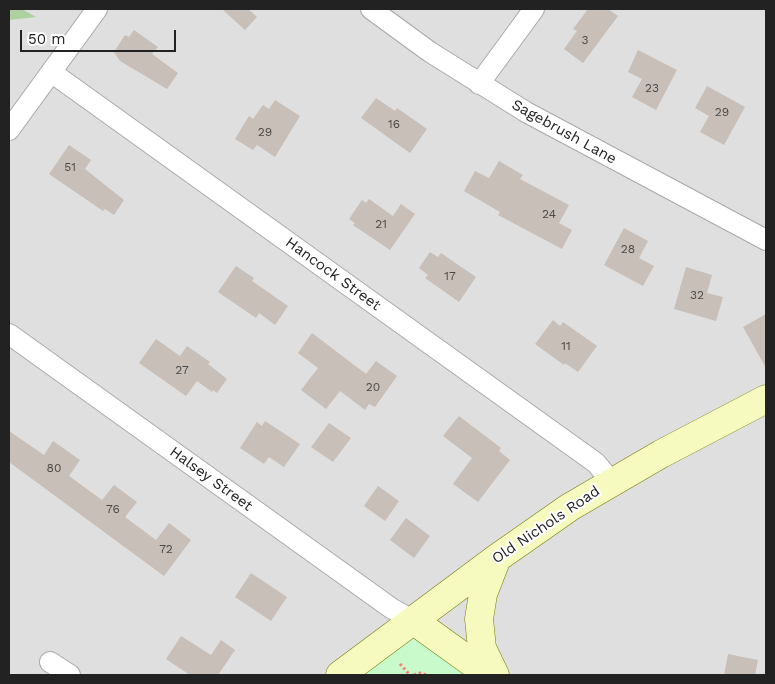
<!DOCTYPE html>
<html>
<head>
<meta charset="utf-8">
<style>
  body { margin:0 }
  #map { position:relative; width:775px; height:684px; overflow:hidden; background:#f2efe9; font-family:"Work Sans",sans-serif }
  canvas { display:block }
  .frame { position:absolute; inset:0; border:10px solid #222; pointer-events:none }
  .scale { position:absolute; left:20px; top:30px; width:156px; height:22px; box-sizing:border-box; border:2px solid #222; border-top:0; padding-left:6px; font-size:15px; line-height:18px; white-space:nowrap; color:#222; -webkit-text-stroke:4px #fff; paint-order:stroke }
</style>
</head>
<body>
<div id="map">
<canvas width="775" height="684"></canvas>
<div class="frame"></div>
<div class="scale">50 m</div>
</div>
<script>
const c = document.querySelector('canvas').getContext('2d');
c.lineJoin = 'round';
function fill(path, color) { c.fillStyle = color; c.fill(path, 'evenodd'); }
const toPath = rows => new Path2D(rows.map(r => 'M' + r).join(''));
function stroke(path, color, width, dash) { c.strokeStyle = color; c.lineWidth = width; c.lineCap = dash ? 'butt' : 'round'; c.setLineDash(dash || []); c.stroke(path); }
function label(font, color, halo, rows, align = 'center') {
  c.font = font + ' "Work Sans",sans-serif'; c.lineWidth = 4; c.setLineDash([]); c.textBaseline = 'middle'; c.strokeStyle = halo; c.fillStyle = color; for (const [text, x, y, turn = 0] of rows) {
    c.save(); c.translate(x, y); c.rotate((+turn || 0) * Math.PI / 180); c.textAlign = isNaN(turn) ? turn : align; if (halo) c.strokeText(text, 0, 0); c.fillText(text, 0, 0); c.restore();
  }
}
const residential = toPath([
  [9,9,766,9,766,675,9,675]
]);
const forest = toPath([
  [9,9,22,9,36,17,9,20]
]);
const park = toPath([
  [414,623,487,675,343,675]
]);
const building = toPath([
  [222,9,248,9,257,17,245,30],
  [588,9,608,9,618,16,583,63,564,49,577,31,573,29],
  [134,30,158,47,152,54,178,73,167,89,120,61,114,52,125,35,129,37],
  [638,50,677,70,656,110,632,97,642,79,628,72],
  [707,86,745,107,724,145,700,132,709,116,695,108],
  [376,98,395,111,397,108,427,129,410,153,361,118],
  [275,100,300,116,275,157,257,145,253,150,235,139,249,116,253,119,263,105,269,109],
  [69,145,91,160,85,169,124,200,114,215,105,209,103,211,49,174],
  [499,161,523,175,520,179,569,205,559,223,572,230,562,249,498,215,500,212,464,191,475,171,489,178],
  [369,199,393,216,401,204,415,214,390,250,353,225,355,223,349,219,362,200,366,203],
  [624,228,648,241,639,258,654,266,643,286,604,265],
  [430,252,438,257,441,253,476,277,459,302,425,278,428,275,419,268],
  [236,266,254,278,252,281,288,306,275,325,259,313,256,318,218,292],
  [686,267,712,275,707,293,723,297,716,321,674,309],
  [766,314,766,368,743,327],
  [553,320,560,326,563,322,597,346,578,372,565,363,564,365,535,344],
  [312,333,366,374,376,361,397,376,375,407,369,404,365,410,340,391,326,409,301,390,318,368,298,353],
  [156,339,180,356,187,346,210,362,208,364,227,379,217,393,213,390,212,392,197,381,186,396,139,363],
  [459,416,501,448,499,451,510,460,478,502,453,484,472,458,443,436],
  [265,421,300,444,284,467,269,457,264,464,240,448,257,422,262,426],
  [329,423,351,438,333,462,311,447],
  [9,431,44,455,53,441,80,460,69,476,102,500,114,485,137,502,125,517,156,540,169,523,191,540,164,576,9,462],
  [378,486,399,501,385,521,364,506],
  [406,518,430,536,414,558,390,540],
  [251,573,287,597,271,621,235,597],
  [181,636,211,655,221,640,235,650,218,675,190,675,166,659],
  [728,654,758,660,755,675,724,675]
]);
const path = toPath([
  [400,664,410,675],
  [414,675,420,673,427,675]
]);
const street = toPath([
  [371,9,430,52,526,112,766,240],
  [51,72,596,463,611,481],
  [479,84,534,9],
  [9,130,97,9],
  [9,334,391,608,414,621],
  [50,662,70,675]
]);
const secondary = toPath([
  [414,621,489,675],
  [340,675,497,558,570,507,661,454,766,399],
  [495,675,482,648,479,619,483,594,497,558]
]);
const numberNames = [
  ["3",585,40],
  ["23",652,88],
  ["29",722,112],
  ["16",394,124],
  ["29",265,132],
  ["51",70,167],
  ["24",549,214],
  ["21",381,224],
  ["28",628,249],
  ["17",450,276],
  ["32",697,295],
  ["11",566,346],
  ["27",182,370],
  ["20",373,387],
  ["80",54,468],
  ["76",113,509],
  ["72",166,549]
];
const streetNames = [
  ["Sagebrush Lane",564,132,29],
  ["Hancock Street",333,274,36],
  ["Halsey Street",211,479,36],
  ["Old Nichols Road",546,525,-34]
];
fill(residential, '#e0dfdf');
fill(forest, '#add19e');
fill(park, '#c8facc');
fill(building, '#c7bfb8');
stroke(street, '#a9a9a9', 22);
stroke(secondary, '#707d05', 29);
stroke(path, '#fa8072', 3, [2.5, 2.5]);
stroke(street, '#fff', 20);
stroke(secondary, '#f7fabf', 28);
label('12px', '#4b4948', null, numberNames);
label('15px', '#222', '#fff', streetNames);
</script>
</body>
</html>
